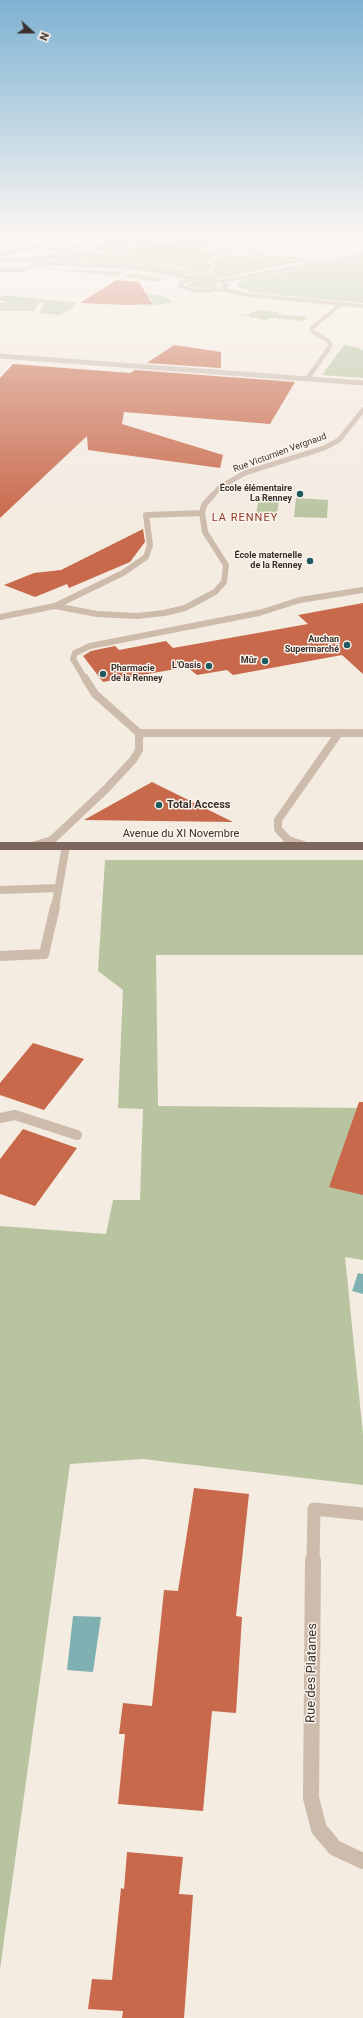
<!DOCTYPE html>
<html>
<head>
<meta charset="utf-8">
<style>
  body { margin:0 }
  #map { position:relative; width:363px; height:2018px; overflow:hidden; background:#f4ebe1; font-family:Roboto,sans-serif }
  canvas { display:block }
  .north { position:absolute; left:12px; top:12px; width:40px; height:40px; -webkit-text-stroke:3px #fbf5ee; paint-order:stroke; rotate:111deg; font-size:11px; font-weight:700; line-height:16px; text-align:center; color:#3b302b }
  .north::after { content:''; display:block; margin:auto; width:14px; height:18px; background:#3b302b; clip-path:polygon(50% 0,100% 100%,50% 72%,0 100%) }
</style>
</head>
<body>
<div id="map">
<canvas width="363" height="2018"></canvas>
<div class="north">N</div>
</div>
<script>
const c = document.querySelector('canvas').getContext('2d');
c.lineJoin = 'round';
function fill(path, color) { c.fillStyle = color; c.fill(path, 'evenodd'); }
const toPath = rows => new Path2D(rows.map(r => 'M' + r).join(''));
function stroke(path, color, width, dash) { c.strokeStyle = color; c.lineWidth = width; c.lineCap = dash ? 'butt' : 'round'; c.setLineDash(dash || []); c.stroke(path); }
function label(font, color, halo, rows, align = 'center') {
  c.font = font + ' Roboto,sans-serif'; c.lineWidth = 3; c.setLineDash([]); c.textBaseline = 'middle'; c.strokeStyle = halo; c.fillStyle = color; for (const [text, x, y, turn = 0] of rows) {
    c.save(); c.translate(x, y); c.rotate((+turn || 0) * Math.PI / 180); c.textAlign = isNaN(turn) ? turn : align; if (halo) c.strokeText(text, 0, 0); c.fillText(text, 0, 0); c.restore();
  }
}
const green = toPath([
  [16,236,99,236,95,238,85,236,74,240,59,238,49,242],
  [120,236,198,240,209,243,225,242,223,240,225,239,241,237,242,239,236,243,234,249,282,257,299,257,308,260,220,278,195,277,147,268,40,261,82,251,102,254,107,252,89,248],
  [363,257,363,303,257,293,237,287,239,282,247,279],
  [46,269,106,271,124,272,116,276],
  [132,273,150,276,163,279,158,281,149,281,125,276],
  [200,281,214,282,219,286,204,289,188,286,188,283],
  [140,293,167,297,172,302,164,304,145,306,153,300],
  [5,295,77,303,72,305,76,306,60,315,39,313,44,303,38,303,35,311,0,311,0,303,8,303,0,300,0,297],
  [263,310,277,312,279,314,307,317,303,321,273,318,265,320,237,314,248,315,252,312],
  [344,345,356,347,363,350,363,378,322,375],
  [259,498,279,499,277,515,256,514],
  [296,498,328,500,327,518,294,517],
  [105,860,363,860,363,955,156,955,158,1106,363,1108,363,1260,345,1257,363,1434,363,1485,143,1459,70,1464,0,1969,0,1226,106,1234,113,1200,140,1200,143,1109,118,1108,123,990,98,971]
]);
const plaza = toPath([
  [131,236,173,236,171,239,184,236,284,236,285,237,248,238,234,248,271,259,307,261,276,261,250,257,222,257,212,262,216,266,211,274,226,277,222,278,209,275,187,276,182,274,195,273,177,268,147,264,139,267,132,266,135,264,46,262,42,259,52,257,56,258,54,260,73,260,109,255,130,245,128,241],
  [139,236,156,237,164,239,138,244,131,241],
  [188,240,210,243,212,248,173,241],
  [167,242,204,249,219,254,206,262,210,265,204,274,177,266,137,261,125,255,127,251,139,246],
  [119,254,138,263,82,261,100,258]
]);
const water = toPath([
  [358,1273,363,1274,363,1294,352,1291],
  [73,1616,101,1617,93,1672,67,1670]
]);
const building = toPath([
  [117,280,139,282,152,304,129,305,80,303],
  [174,345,221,352,221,368,147,363],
  [13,364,130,373,135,370,295,382,270,424,124,412,122,424,223,455,220,468,88,450,87,436,0,518,0,378],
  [143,529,145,542,130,562,69,588,67,584,35,597,4,585,34,573,61,570],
  [363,603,363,674,342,655,233,675,227,670,197,675,187,667,103,682,83,656,91,651,115,646,119,650,166,641,173,648,308,624,298,615],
  [152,782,233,822,84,820],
  [33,1043,84,1059,44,1110,0,1095,0,1083],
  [359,1102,363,1102,363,1195,329,1187],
  [23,1129,77,1148,35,1206,0,1194,0,1159],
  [194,1488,249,1494,236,1616,242,1617,236,1713,212,1711,203,1811,118,1804,125,1734,119,1734,123,1703,152,1706,164,1590,178,1591],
  [127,1852,183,1857,179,1894,193,1895,184,2018,122,2018,123,2011,88,2009,92,1979,112,1980,121,1888,124,1889]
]);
const minorFar6 = toPath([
  [327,236,363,237],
  [0,254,37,246,66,250],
  [0,259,28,260,35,265,22,270,0,270],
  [28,260,57,255,107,236],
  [35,263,136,267,195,279],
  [195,279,216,280,227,285,221,289,207,291,191,290,180,286,182,282,195,279],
  [222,281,363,255],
  [221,289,248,295,363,306],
  [326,352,331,345,327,340,312,331,312,328,341,304]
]);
const minorFar5 = toPath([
  [0,356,363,383],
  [307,379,327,351],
  [212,496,220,487,245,473,324,448,339,440,363,410]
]);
const minorFar4 = toPath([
  [55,606,123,573,146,557,150,545,146,515,202,513],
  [0,617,55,606,97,614,137,616,164,613,185,608,215,592,224,582,226,565,205,532,202,513,204,505,213,495],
  [85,679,73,659,75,653,90,646,259,613,300,600,363,590]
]);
const minorFar3 = toPath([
  [85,678,95,694,139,733,363,733],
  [304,845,288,840,278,829,278,820,339,733],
  [32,846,52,840,106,789,133,760,139,750,139,733],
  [0,890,58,888],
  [55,908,66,846]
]);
const minorFar2 = toPath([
  [0,956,44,954,55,907],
  [0,1118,15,1115,77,1135]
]);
const minorFar1 = toPath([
  [313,1561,314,1509,363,1514]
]);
const minor = toPath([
  [313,1560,311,1798,319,1829,335,1848,363,1861]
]);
const major = toPath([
  [0,846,363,846]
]);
const markers = [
  [300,494,4,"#1f5a5e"],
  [310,561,4,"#1f5a5e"],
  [347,645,4,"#1f5a5e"],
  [265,661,4,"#1f5a5e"],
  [209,666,4,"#1f5a5e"],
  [103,674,4,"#1f5a5e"],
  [159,805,4,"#1f5a5e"]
];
const farStreetnames = [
  ["Rue Victurnien Vergnaud",280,453,-20]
];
const farPoinames = [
  ["École élémentaire",292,489],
  ["La Renney",292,499],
  ["École maternelle",302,556],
  ["de la Renney",302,566],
  ["Auchan",339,640],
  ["Supermarché",339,650],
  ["Mûr",257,661],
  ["L'Oasis",201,666],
  ["Pharmacie",111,669,"left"],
  ["de la Renney",111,679,"left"]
];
const farQuarternames = [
  ["LA RENNEY",245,518]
];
const poiNames = [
  ["Total Access",167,805]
];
const streetNames = [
  ["Avenue du XI Novembre",181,834]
];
const nearStreetnames = [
  ["Rue des Platanes",312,1673,-89]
];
fill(green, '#b8c4a0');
fill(plaza, '#ecdcc8');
fill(water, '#7fb0b2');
fill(building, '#c8694b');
stroke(minorFar6, '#cdbbac', 4);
stroke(minorFar5, '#cdbbac', 5);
stroke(minorFar4, '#cdbbac', 6);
stroke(minorFar3, '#cdbbac', 8);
stroke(minorFar2, '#cdbbac', 10);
stroke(minorFar1, '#cdbbac', 13);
stroke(minor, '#cdbbac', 16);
stroke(major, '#7d675c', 8);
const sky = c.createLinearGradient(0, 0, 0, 519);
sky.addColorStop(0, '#7eb2d2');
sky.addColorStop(0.45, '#faf6f2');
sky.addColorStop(1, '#faf6f200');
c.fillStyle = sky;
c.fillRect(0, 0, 363, 519);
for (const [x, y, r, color] of markers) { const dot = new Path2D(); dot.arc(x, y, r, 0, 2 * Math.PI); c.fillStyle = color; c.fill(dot); stroke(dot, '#fbf5ee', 1.5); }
label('9px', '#3b302b', '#fbf5ee', farStreetnames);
label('bold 9px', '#3b302b', '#fbf5ee', farPoinames, 'right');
c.letterSpacing = '1px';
label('11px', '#8c3b22', '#fbf5ee', farQuarternames);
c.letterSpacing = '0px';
label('bold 11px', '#3b302b', '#fbf5ee', poiNames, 'left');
label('11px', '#3b302b', '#fbf5ee', streetNames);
label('13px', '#3b302b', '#fbf5ee', nearStreetnames);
</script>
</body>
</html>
